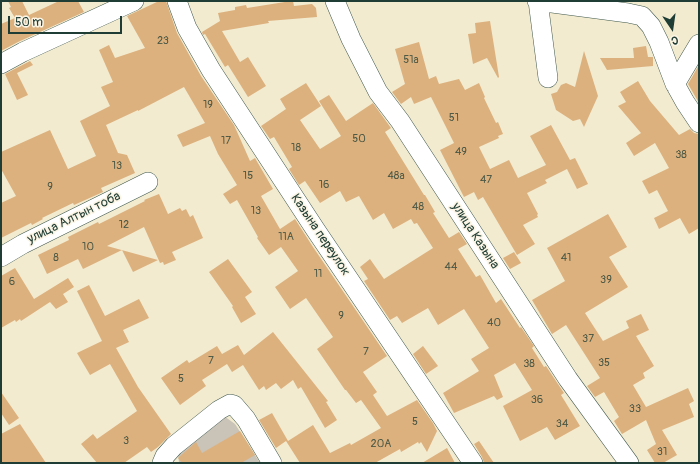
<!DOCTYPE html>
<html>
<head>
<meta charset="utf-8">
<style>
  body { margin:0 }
  #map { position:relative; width:700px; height:464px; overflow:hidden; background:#f2ebd0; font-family:Pangolin,sans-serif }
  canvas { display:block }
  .frame { position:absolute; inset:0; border:2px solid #1f3d34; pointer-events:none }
  .north { position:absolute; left:652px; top:8px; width:40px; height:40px; -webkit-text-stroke:3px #fcf5e5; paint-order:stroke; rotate:167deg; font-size:11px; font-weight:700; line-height:16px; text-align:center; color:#1f3d34 }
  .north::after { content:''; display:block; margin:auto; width:14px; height:18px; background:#1f3d34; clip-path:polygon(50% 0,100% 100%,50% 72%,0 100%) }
  .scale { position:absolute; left:8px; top:16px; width:114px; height:18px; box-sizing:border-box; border:2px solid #1f3d34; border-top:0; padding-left:5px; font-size:12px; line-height:14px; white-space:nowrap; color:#1f3d34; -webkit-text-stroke:3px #fcf5e5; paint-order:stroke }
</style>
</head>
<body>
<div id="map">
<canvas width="700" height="464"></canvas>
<div class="frame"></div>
<div class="north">С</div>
<div class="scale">50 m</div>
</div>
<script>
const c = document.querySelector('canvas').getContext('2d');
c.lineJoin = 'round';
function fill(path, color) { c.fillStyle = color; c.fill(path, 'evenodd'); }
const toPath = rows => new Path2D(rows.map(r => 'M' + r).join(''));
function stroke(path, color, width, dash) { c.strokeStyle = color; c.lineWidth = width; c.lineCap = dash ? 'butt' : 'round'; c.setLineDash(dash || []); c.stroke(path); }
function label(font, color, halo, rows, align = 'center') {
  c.font = font + ' Pangolin,sans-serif'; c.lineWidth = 3; c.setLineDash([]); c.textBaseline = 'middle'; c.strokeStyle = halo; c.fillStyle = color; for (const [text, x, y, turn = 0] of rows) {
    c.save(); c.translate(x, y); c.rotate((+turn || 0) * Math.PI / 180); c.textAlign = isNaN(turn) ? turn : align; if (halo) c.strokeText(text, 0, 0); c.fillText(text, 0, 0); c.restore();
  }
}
const industrial = toPath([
  [224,416,235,424,260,463,179,463,178,452]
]);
const building = toPath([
  [8,1,22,1,29,15,59,1,78,1,84,12,18,42,1,51,1,24,15,18,9,8,11,7],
  [159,1,166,1,177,33,201,76,234,125,250,161,255,158,273,189,261,196,280,229,295,219,313,247,387,356,363,372,377,392,373,395,387,416,417,400,433,423,437,431,427,452,421,442,419,444,418,442,401,452,400,449,375,463,300,463,286,441,276,448,259,420,272,413,288,441,313,425,330,453,350,443,351,445,381,428,361,400,356,403,346,390,345,390,317,349,333,337,306,298,290,309,275,287,298,271,281,247,269,255,257,238,258,237,237,200,230,204,223,194,237,185,218,154,210,136,183,147,177,135,205,123,184,87,138,111,138,110,106,125,118,153,127,155,135,173,101,188,103,192,74,205,73,203,42,218,43,219,32,225,31,223,1,238,1,203,16,196,1,169,1,152,50,130,68,169,96,156,80,121,110,106,101,87,113,82,99,50,109,45,115,58,145,48,127,16],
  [291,1,293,1,294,6,312,4,316,8,317,17,268,21,269,23,222,31,240,62,248,57,266,86,248,97,228,65,225,67,205,34,203,35,202,32,220,21,218,13,235,10,235,7,246,5,247,8],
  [490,21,499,77,498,78,487,58,473,64,468,34,476,33,475,23],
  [419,42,429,79,436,76,439,84,459,79,465,90,479,83,485,97,484,98,496,123,498,122,503,134,498,136,499,138,479,147,490,169,509,160,518,178,546,165,530,136,551,125,570,160,575,158,588,184,577,189,567,169,545,180,547,183,527,193,538,214,537,215,538,217,523,225,535,244,517,255,483,197,478,200,474,192,464,197,440,150,454,143,431,97,414,104,411,97,401,104,392,92,405,84,395,49],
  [646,46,648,57,653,57,653,66,607,70,600,58,634,58,633,48],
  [584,51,598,96,584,127,580,119,573,121,556,110,551,94,557,92,561,85,566,83,575,87],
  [30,61,33,65,17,73,28,95,17,100,5,74],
  [699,65,699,103,688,84],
  [638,81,650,101,679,135,690,129,694,133,699,134,699,228,689,234,680,218,659,229,654,218,668,211,657,190,649,194,642,181,669,168,655,143,634,156,626,143,641,133,618,106,626,102,620,92],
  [306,83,321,106,300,120,320,149,341,136,319,101,329,95,346,121,373,103,391,128,385,132,424,195,425,195,435,212,433,213,449,238,459,232,467,244,458,249,476,277,480,275,496,303,501,299,520,328,521,327,534,346,532,348,544,367,546,366,564,393,561,395,580,426,555,440,547,427,520,441,503,406,532,390,515,363,494,375,503,397,497,400,494,396,454,413,443,393,479,371,471,359,489,348,464,309,438,325,428,308,402,323,397,316,390,320,364,281,368,279,360,267,370,259,384,279,433,248,417,223,414,224,411,219,393,229,384,213,373,220,359,196,346,202,340,191,320,203,305,181,299,185,289,169,292,167,274,137,270,139,261,126,286,109,280,99],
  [159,194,168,214,180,208,182,211,186,209,190,217,193,215,203,238,172,252,176,260,164,265,163,262,160,263,144,227,107,246,158,260,133,272,122,250,83,269,78,259,47,274,38,255,69,240,68,237,98,222,99,224,145,201,144,200],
  [608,214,627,247,609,257,628,287,585,313,603,341,629,328,626,321,641,314,649,330,636,336,654,366,643,373,645,378,633,385,646,407,688,388,694,401,689,404,694,417,662,430,677,455,663,463,655,463,647,450,656,444,646,420,622,434,614,421,619,417,604,392,595,397,587,386,600,378,566,325,552,334,532,300,565,281,547,248],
  [514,252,521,263,510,269,503,258],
  [228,259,252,292,245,297,256,314,241,323,232,307,233,306,209,272],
  [15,268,34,299,68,278,74,287,63,294,68,302,56,309,50,302,21,321,20,319,16,322,15,320,1,328,1,276],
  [89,285,105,316,139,299,149,318,123,330,129,342,116,348,138,387,171,434,158,447,151,452,147,447,124,463,97,463,81,444,93,434,97,439,137,411,110,364,90,375,77,353,102,341,77,291],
  [273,332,328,401,326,402,337,420,325,428,301,387,298,389,293,380,281,389,276,383,266,390,264,386,259,390,243,365,232,372,227,364,202,380,206,386,180,405,161,378,187,360,189,363,217,346,222,354,238,345,244,355],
  [423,346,438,366,426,374,413,354],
  [1,392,19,418,9,425,1,413],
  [20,424,46,463,1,463,1,434],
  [240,431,255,455,241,463,182,463,178,458,196,442,202,453],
  [479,441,494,463,484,463,482,457,474,444],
  [447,448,455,463,422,463]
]);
const minor = toPath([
  [177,1,187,28,211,70,315,229,473,463],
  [335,1,351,39,378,92,400,121,568,379,629,463],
  [537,1,628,13,642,16,651,26,659,42,675,84,685,102,699,123],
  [538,1,548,78],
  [1,64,23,52,134,1],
  [675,84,699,44],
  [1,257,23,244,148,182],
  [162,463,165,456,174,446,219,410,230,404,234,405,246,419,272,463]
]);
const numberNames = [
  ["23",163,41],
  ["51а",411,60],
  ["19",208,105],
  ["51",454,118],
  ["50",359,139],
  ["17",226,141],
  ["18",296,148],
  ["49",461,152],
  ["38",681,155],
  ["13",117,166],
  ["15",248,176],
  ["48а",396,176],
  ["47",486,180],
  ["16",324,185],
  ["9",50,187],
  ["48",418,207],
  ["13",256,211],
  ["12",124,225],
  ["11А",286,237],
  ["10",88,247],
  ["8",56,258],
  ["41",566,258],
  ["44",451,267],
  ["11",318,274],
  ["39",606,280],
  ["6",12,282],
  ["9",341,316],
  ["40",494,323],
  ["37",588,339],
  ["7",366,352],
  ["7",211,361],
  ["35",604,363],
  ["38",529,364],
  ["5",181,379],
  ["36",537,400],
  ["33",635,409],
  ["5",415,422],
  ["34",562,424],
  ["3",126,441],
  ["20А",381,444],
  ["31",662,452]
];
const streetNames = [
  ["улица Алтын тоба",74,218,-26],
  ["Казына переулок",320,235,56],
  ["улица Казына",475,236,57]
];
fill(industrial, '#c9c3b8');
fill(building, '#ddb17e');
stroke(minor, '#3f574b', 20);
stroke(minor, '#fff', 19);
label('11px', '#4e5a46', null, numberNames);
label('13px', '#1f3d34', '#fcf5e5', streetNames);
</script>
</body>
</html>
